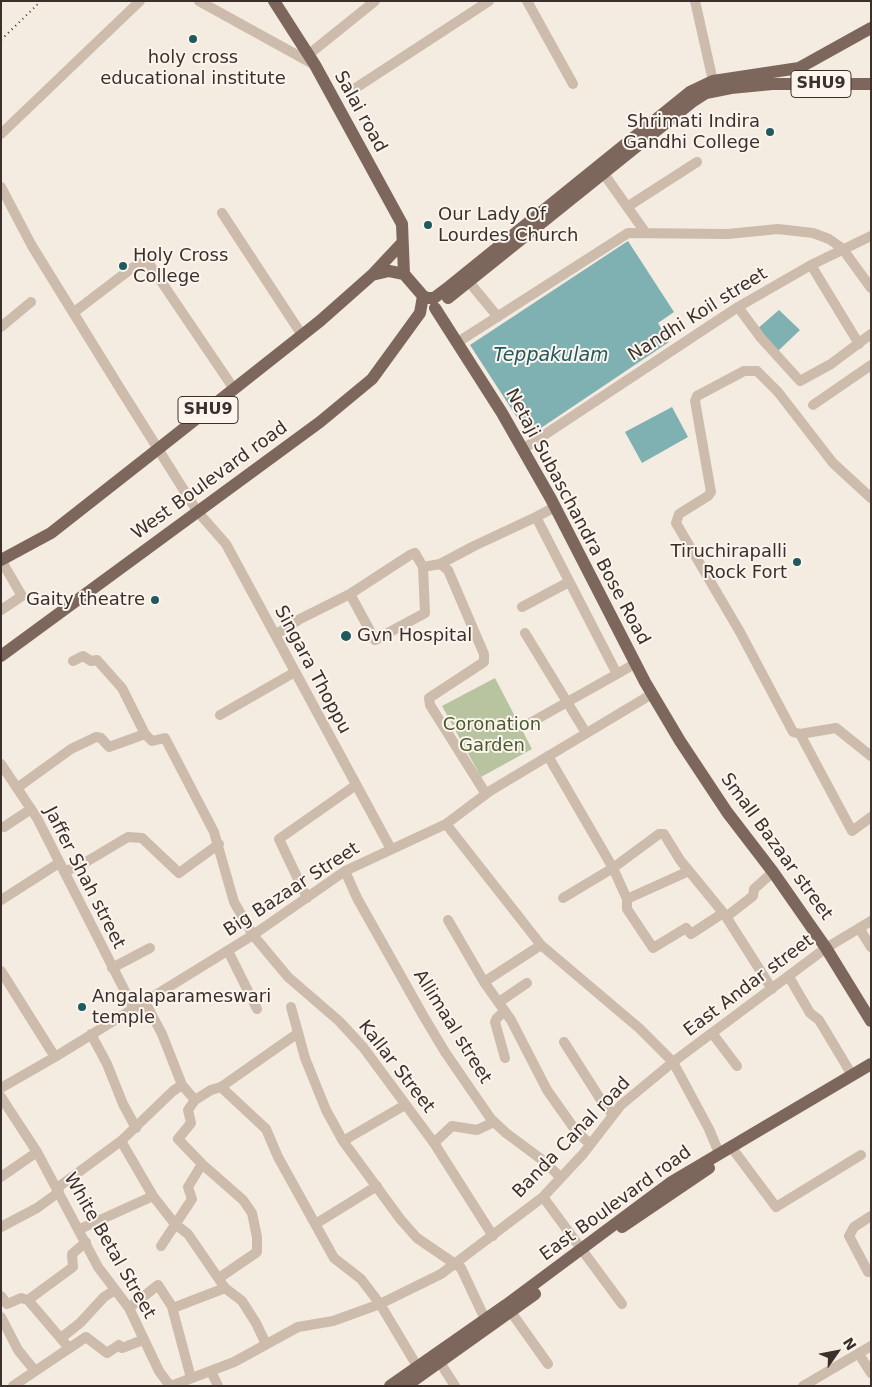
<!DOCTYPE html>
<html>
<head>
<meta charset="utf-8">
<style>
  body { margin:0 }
  #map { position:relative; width:872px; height:1387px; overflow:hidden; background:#f4ebe1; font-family:"DejaVu Sans",sans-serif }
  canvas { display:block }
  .frame { position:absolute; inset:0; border:2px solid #3b302b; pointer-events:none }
  .north { position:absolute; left:812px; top:1327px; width:50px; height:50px; -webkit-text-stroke:4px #fbf5ee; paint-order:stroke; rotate:57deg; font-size:14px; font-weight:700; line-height:20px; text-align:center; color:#3b302b }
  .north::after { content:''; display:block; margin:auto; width:18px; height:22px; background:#3b302b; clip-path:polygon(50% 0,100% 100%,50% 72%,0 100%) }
</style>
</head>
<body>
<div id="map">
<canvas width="872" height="1387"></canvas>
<div class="frame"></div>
<div class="north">N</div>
</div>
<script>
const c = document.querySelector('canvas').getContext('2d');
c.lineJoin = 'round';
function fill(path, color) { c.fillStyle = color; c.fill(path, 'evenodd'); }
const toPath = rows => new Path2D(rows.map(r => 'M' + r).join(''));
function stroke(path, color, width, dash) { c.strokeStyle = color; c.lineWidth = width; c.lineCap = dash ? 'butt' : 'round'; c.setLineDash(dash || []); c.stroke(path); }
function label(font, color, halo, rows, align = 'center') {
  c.font = font + ' "DejaVu Sans",sans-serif'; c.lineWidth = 4; c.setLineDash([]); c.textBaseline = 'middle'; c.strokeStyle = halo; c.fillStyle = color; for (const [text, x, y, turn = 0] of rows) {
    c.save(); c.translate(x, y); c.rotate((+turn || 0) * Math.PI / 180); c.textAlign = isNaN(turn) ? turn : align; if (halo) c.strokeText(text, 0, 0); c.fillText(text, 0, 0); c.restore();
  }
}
const green = toPath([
  [495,678,532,749,481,777,442,706]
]);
const water = toPath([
  [628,241,674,312,658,323,669,342,529,436,470,345],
  [779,310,800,330,778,351,756,330],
  [672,407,688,437,642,463,625,432]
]);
const minor = toPath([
  [199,1,315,65],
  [527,1,573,84],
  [695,1,713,81],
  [308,55,375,1],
  [348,93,489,1],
  [1,134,140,1],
  [604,174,645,232],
  [1,187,32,246,121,390,197,511,226,544,391,849],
  [627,207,697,162],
  [222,213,302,335],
  [811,265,859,344],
  [469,282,498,317],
  [738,307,761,338,800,381,831,364,871,334],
  [73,313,132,268,144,262,148,262,234,389],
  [1,327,31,302],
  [458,342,628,233,728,234,778,229,813,233,829,239,842,248,871,288],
  [813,405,871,365],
  [523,449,738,307,811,265,871,236],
  [871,498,833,463,778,392,757,371,744,371,697,396,695,401,711,492,708,496,679,514,676,523,740,632,793,732,800,734,836,728,871,756],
  [555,507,536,517,617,674,636,663],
  [1,560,22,596,1,610],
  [440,564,448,570,484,654,484,662,429,698,430,705,486,794],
  [350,594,375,640,425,613,423,567],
  [522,607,569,582],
  [525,633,586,733],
  [275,635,300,619,350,594,410,555,415,553,423,567,440,564,474,546,536,517],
  [73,661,83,656,91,661,97,660,122,688,145,734],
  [220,715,295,672],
  [530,723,617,674],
  [800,734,852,831,871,817],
  [548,756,613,868,627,899,689,871],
  [1,764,37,818,134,1009],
  [17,788,71,749,96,737,101,738,109,747,145,734,152,741,165,738,214,832,234,902,253,935,288,977,339,1021,363,1047,434,1143,493,1236],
  [446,824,541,945,639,1028,673,1062,709,1129,719,1153],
  [4,827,31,809],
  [345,871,357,898,424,1017,445,1052,491,1119,506,1133,545,1162,560,1177],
  [64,872,86,862,128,837,142,838,179,873,219,844],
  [307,898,279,839,356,785],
  [563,898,613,868,659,834,664,834,680,860,725,915,772,989],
  [627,899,627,909,653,948,686,928,691,934,723,913],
  [1,900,59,863],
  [726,917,753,896,754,889,773,872],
  [448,920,484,982,511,1020,547,1090,576,1131,590,1144],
  [859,928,871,947],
  [228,951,257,1009],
  [112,968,150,948],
  [1,971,55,1057],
  [789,977,810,1013,819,1020,852,1075],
  [484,982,541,945],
  [145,1002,162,1034,182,1085,195,1100,211,1090,221,1087,266,1129,278,1157,334,1258,361,1279,380,1304,417,1366],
  [499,1002,527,983],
  [291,1007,305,1058,326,1110,343,1141],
  [712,1033,737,1066],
  [91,1034,107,1064,123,1104,136,1128],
  [564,1042,601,1100,613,1115],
  [505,1058,495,1022,497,1018,505,1011],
  [221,1087,298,1033],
  [1,1088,55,1057,253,935,345,871,446,824,490,791,652,694],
  [1,1097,37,1152,98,1267,129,1308,159,1371,170,1386],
  [405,1105,343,1141,401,1220,417,1238,461,1268,485,1319],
  [121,1141,153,1196,175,1224,188,1234,225,1288,242,1301,256,1323,266,1344],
  [434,1143,452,1126,477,1130,494,1122],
  [735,1152,776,1207,861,1155],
  [202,1164,243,1200,252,1213,257,1237,257,1252,219,1278],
  [1,1177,37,1152],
  [57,1188,121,1141,173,1091,182,1085],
  [543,1197,622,1304],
  [317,1223,377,1186],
  [1,1227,37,1208,59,1192],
  [80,1229,153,1196],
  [161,1246,192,1199,188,1187,202,1164,178,1139,191,1123,188,1110,195,1100],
  [868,1272,849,1236,854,1227,871,1216],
  [1,1296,7,1304,21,1298,28,1300,69,1348],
  [28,1300,73,1267,72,1254,86,1242],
  [172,1307,191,1378],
  [129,1308,158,1285,173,1308,225,1288],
  [511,1312,548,1364],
  [1,1317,18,1350,35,1371],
  [61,1338,80,1323,104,1297,115,1290],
  [859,1354,871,1373],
  [439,1361,455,1386],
  [211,1371,218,1386],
  [13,1386,86,1337,107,1353,119,1345,122,1348,143,1340],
  [171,1386,234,1362,298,1327,333,1321,380,1304,441,1274,543,1197,583,1154,621,1105,673,1062,826,948,871,921],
  [803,1386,871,1346]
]);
const major = toPath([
  [274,1,315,65,402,224,404,274,423,296,428,298,434,298,450,286,690,92,713,81,799,68,871,28],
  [372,275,389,271,404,274],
  [448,298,692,102,706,93,731,88,772,84,871,84],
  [435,308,502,413,551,499,645,682,680,741,727,812,773,872,826,948,871,1021],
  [1,560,51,533,158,449,320,321,372,275,402,243],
  [1,656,320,422,372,379,420,313,423,296],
  [622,1227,709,1168],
  [390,1386,506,1305,670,1183,871,1064],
  [406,1386,535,1294]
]);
const rail = toPath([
  [1,40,41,1]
]);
const markers = [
  [193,39,5,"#1f5a5e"],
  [770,132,5,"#1f5a5e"],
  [428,225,5,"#1f5a5e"],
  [123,266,5,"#1f5a5e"],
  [797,562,5,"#1f5a5e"],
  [155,600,5,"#1f5a5e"],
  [346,636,6,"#1f5a5e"],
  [82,1007,5,"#1f5a5e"]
];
const shields = [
  [821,84,60],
  [208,410,60]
];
const shieldNames = [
  ["SHU9",821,84],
  ["SHU9",208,410]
];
const poiNames = [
  ["holy cross",193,58,"center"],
  ["educational institute",193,79,"center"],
  ["Shrimati Indira",760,122,"right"],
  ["Gandhi College",760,143,"right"],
  ["Our Lady Of",438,215],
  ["Lourdes Church",438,236],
  ["Holy Cross",133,256],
  ["College",133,277],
  ["Tiruchirapalli",787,552,"right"],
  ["Rock Fort",787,573,"right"],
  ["Gaity theatre",145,600,"right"],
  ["Gvn Hospital",357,636],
  ["Angalaparameswari",92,997],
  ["temple",92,1018]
];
const streetNames = [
  ["Salai road",360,112,61],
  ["Nandhi Koil street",698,315,-32],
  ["West Boulevard road",210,481,-36],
  ["Netaji Subaschandra Bose Road",577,517,62],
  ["Singara Thoppu",312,670,62],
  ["Small Bazaar street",776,847,54],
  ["Jaffer Shah street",84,878,63],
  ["Big Bazaar Street",292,890,-33],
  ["East Andar street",749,986,-37],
  ["Allimaal street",452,1027,58],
  ["Kallar Street",396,1067,52],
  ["Banda Canal road",572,1138,-46],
  ["East Boulevard road",616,1204,-36],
  ["White Betal Street",109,1246,60]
];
const parkNames = [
  ["Coronation",492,725],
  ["Garden",492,746]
];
const waterNames = [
  ["Teppakulam",551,356]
];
fill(green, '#b8c4a0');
fill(water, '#7fb0b2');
stroke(minor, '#cdbbac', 10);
stroke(major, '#7d675c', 12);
stroke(rail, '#3b302b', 2, [1, 4]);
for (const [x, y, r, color] of markers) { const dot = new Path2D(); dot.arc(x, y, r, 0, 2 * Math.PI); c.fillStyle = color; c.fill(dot); stroke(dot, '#fbf5ee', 2); }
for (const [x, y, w] of shields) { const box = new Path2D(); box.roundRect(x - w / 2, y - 13.5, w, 27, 4); c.fillStyle = '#fbf5ee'; c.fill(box); stroke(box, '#3b302b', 1); }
label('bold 16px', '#3b302b', null, shieldNames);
label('18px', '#3b302b', '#fbf5ee', poiNames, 'left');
label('18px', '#3b302b', '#fbf5ee', streetNames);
label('18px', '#4a5a2e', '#fbf5ee', parkNames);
label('italic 19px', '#1f5a5e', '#fbf5ee', waterNames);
</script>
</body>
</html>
